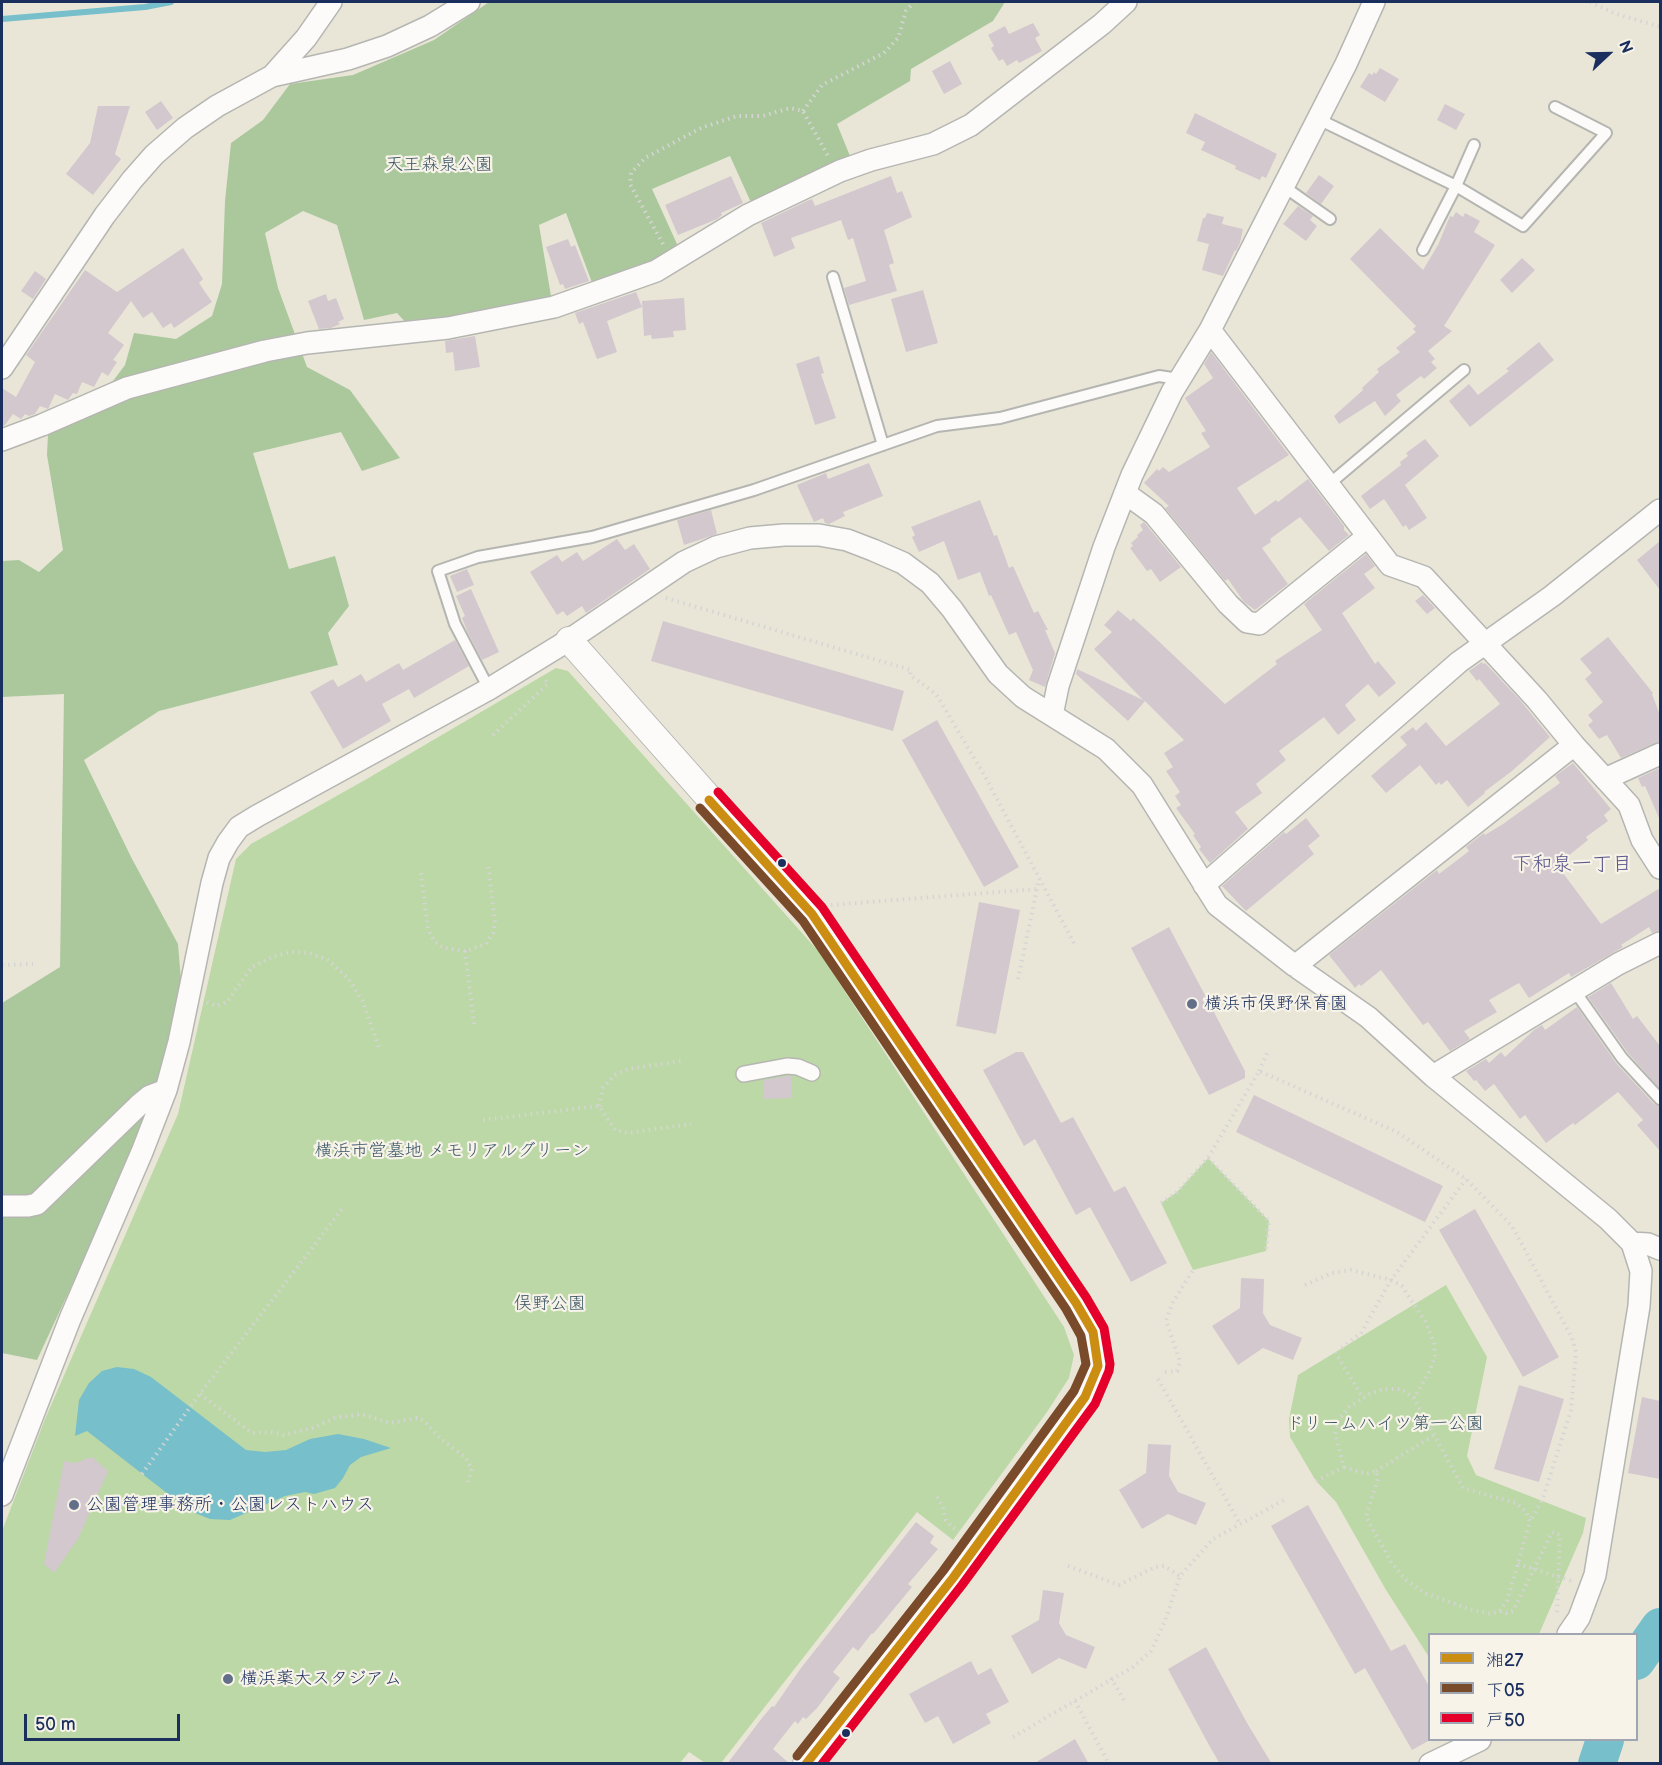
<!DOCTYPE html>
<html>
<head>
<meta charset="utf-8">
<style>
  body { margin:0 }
  #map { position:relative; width:1662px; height:1765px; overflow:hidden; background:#e9e6d8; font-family:"Balsamiq Sans","Klee One",sans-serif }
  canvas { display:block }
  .frame { position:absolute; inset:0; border:3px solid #1b2f5e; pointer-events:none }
  .legend { position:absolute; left:1428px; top:1633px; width:210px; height:108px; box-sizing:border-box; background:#f7f3e8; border:2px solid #9fa5b1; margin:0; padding:8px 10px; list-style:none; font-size:18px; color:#1b2f5e }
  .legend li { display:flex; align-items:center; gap:12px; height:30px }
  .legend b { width:30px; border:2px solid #9fa5b1 }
  .north { position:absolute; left:1578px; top:24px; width:60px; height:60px; -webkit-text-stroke:4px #f7f3e8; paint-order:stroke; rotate:68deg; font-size:16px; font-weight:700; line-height:24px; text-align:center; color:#1b2f5e }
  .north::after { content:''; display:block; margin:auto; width:21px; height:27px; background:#1b2f5e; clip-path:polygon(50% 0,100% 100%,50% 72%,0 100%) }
  .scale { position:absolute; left:24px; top:1714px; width:156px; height:27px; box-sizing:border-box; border:3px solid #1b2f5e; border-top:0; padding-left:8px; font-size:18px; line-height:21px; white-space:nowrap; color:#1b2f5e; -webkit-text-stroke:4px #f7f3e8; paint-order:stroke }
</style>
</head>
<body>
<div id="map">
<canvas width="1662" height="1765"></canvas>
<div class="frame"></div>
<ul class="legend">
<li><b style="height:8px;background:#cb8e13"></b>湘27</li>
<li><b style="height:8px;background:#7a4b2a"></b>下05</li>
<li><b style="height:8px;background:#e4002b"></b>戸50</li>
</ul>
<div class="north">N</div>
<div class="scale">50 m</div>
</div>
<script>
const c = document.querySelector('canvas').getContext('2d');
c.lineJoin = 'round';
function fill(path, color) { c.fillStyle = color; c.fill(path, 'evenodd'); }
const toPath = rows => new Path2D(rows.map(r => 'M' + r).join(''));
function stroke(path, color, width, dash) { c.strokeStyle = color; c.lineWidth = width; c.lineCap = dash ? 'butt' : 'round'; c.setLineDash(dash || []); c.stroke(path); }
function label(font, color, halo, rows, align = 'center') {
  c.font = font + ' "Balsamiq Sans","Klee One",sans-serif'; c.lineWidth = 4.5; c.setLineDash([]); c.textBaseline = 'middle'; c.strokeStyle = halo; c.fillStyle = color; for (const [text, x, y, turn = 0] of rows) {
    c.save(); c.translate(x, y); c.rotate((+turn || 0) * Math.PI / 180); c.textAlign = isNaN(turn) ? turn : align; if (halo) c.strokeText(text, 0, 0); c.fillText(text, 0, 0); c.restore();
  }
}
const green = toPath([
  [556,668,568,671,819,952,1064,1327,1074,1355,1069,1378,1047,1412,953,1540,917,1512,721,1763,705,1763,689,1752,679,1764,2,1763,2,1531,45,1419,178,1114,236,859,251,844,365,780],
  [1208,1158,1269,1221,1266,1251,1193,1270,1161,1203,1177,1192],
  [1446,1285,1487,1357,1467,1456,1476,1475,1586,1518,1583,1533,1539,1634,1430,1634,1429,1657,1386,1590,1336,1502,1316,1481,1290,1437,1289,1419,1298,1375]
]);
const forest = toPath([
  [489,2,1005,2,993,21,911,69,910,81,837,124,852,161,753,207,730,156,652,189,677,244,669,256,594,288,566,213,539,225,552,302,410,327,397,313,364,320,337,225,303,211,265,233,278,288,307,367,350,390,400,458,362,471,341,432,253,453,289,569,335,556,349,606,328,633,338,665,159,711,84,760,131,857,178,944,183,1005,166,1083,37,1360,2,1353,2,1003,60,967,64,694,2,697,2,561,19,560,39,572,63,550,47,455,49,412,92,394,113,381,125,365,134,333,176,339,212,316,222,284,225,201,231,143,263,120,290,84,353,75,434,40]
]);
const water = toPath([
  [117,1367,134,1369,151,1377,246,1450,265,1452,286,1450,310,1439,338,1434,364,1439,391,1448,361,1457,350,1465,343,1478,335,1488,314,1494,305,1492,285,1496,230,1520,210,1519,190,1511,87,1431,75,1436,79,1400,89,1383,102,1371]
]);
const stream = toPath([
  [2,19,145,7,171,2]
]);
const river = toPath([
  [1636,1661,1660,1627],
  [1597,1764,1605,1740]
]);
const building = toPath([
  [1033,23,1040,35,1035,38,1042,51,1019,63,1017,60,1007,66,1003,59,999,61,991,48,994,46,988,35,1005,26,1009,34],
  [950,61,962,84,944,94,932,71],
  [1380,68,1399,79,1385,102,1360,87,1369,73,1372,75,1374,72,1376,74],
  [161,101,173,118,157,130,145,112],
  [1445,104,1465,114,1456,130,1437,120],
  [98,106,130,106,115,154,121,159,93,195,66,174,90,143],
  [1195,113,1277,154,1266,178,1262,176,1260,180,1235,169,1236,166,1201,150,1205,142,1186,133],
  [1319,175,1334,186,1321,204,1306,193],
  [731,176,743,203,721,213,722,215,717,219,678,235,665,205],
  [891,176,897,193,902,191,912,217,884,230,894,263,889,265,897,291,849,305,844,288,866,281,853,238,848,240,841,220,791,238,795,248,774,257,761,223,807,201,812,199,815,206],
  [1298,206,1313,216,1310,220,1317,226,1306,241,1283,224],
  [1456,212,1463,217,1465,213,1480,221,1474,232,1495,245,1444,326,1452,331,1428,351,1435,359,1431,362,1437,368,1424,379,1421,376,1396,395,1401,401,1385,416,1375,401,1339,424,1334,416,1363,390,1362,388,1379,372,1377,369,1400,352,1396,348,1416,332,1413,329,1416,326,1350,259,1380,228,1423,270,1438,245,1450,216,1453,217],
  [1207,213,1224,217,1222,224,1243,229,1240,243,1236,251,1235,250,1223,276,1202,270,1209,244,1197,241,1203,218,1205,218],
  [568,239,571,247,575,245,589,281,565,289,563,284,560,285,546,247],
  [183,248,203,279,199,283,212,302,174,328,171,323,163,328,152,312,143,318,131,301,108,333,124,345,113,360,117,362,108,376,102,372,94,387,82,382,77,394,73,393,68,400,55,394,48,409,40,406,35,414,29,416,25,414,21,419,13,414,5,425,2,427,2,388,16,397,35,362,26,355,85,270,117,292],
  [1522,258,1535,270,1512,293,1500,280],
  [35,271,46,279,33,299,21,291],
  [923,290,938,343,906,352,891,299],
  [636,292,642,307,607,321,617,352,597,359,583,322,579,324,575,313],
  [326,294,328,301,336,298,344,319,338,322,340,324,331,328,319,329,308,301],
  [684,298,686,330,673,331,674,337,652,339,651,335,644,336,642,301],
  [475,336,480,367,455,371,453,352,446,353,445,341],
  [1539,342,1554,360,1470,427,1449,401,1469,384,1478,395,1509,371,1506,369],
  [1211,352,1289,455,1237,488,1255,515,1276,500,1278,502,1308,479,1344,526,1344,530,1349,535,1329,551,1300,517,1270,539,1271,542,1262,548,1288,584,1255,610,1244,602,1228,579,1225,581,1165,508,1169,506,1144,483,1157,469,1159,471,1163,467,1169,472,1210,447,1201,433,1206,431,1185,398,1213,378,1204,364],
  [819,356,824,373,821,374,836,418,815,425,796,364],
  [1425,439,1439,456,1405,485,1427,518,1409,530,1406,525,1403,527,1384,499,1370,509,1361,496,1401,465,1400,462,1408,456,1406,453],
  [869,463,883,496,843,512,845,516,829,524,825,523,823,518,814,522,797,485,826,473,828,479],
  [980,500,994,536,997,535,1009,568,1013,566,1034,613,1038,611,1048,630,1045,630,1055,653,1045,687,1029,680,1033,670,1016,632,1009,635,991,595,989,596,980,572,958,580,944,541,919,552,912,537,915,535,911,527],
  [711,510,717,534,684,545,677,520],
  [1144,522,1181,567,1160,582,1151,569,1147,571,1130,548,1133,546,1131,543,1138,537,1137,535,1143,530,1140,525],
  [617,539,625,550,634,544,650,569,586,613,582,606,567,616,563,611,557,615,530,572,557,555,562,562,577,552,583,561],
  [1660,541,1660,590,1637,560],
  [1366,554,1375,566,1364,574,1375,588,1342,613,1375,664,1378,661,1396,683,1379,697,1368,684,1345,705,1356,720,1338,735,1324,717,1279,751,1286,760,1256,784,1262,793,1235,812,1248,829,1210,863,1199,849,1201,847,1193,835,1195,834,1176,808,1181,805,1175,796,1180,792,1166,771,1173,767,1164,753,1184,740,1145,701,1128,721,1076,674,1077,669,1143,700,1094,649,1112,632,1104,625,1118,610,1131,621,1133,618,1151,634,1225,704,1277,664,1275,661,1322,630,1304,604],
  [467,569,474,585,457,592,450,576],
  [471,589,499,652,482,660,468,633,462,618,465,616,456,596],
  [1423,595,1435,608,1427,614,1415,601],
  [663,621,904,691,893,731,651,661],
  [1608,637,1653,693,1652,694,1660,715,1660,741,1621,758,1607,735,1599,739,1588,725,1593,721,1588,715,1603,702,1585,679,1592,673,1580,659],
  [455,640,469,666,414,698,409,689,382,704,391,721,343,749,310,692,333,679,338,687,361,674,366,682,399,663,403,670],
  [1482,662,1483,664,1485,663,1520,700,1550,737,1512,771,1484,792,1485,793,1468,807,1447,780,1441,785,1439,782,1436,785,1420,765,1386,793,1371,776,1407,745,1400,737,1413,727,1416,731,1426,722,1446,746,1500,704,1479,679,1477,681,1469,671],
  [937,720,1019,867,984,887,902,740],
  [1573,763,1611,809,1604,815,1608,821,1586,837,1588,840,1557,865,1601,924,1660,888,1660,930,1652,933,1649,927,1621,945,1623,947,1571,977,1569,973,1529,998,1519,983,1489,1000,1497,1012,1464,1031,1470,1039,1450,1051,1428,1022,1423,1025,1381,970,1361,986,1359,984,1355,988,1329,955,1437,870,1439,874,1469,851,1466,847,1484,833,1485,835,1503,824,1560,783,1555,776],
  [1660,768,1660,820,1645,786,1642,787,1638,778],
  [1306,818,1320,836,1308,846,1314,854,1246,911,1222,886,1284,832,1286,834],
  [979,902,1020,910,996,1034,956,1026],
  [1169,927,1245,1071,1245,1078,1209,1095,1131,948],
  [1611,983,1633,1019,1637,1016,1660,1046,1660,1089,1628,1053,1588,997],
  [1577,1007,1616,1063,1654,1104,1660,1106,1660,1151,1637,1125,1643,1120,1618,1092,1575,1125,1573,1123,1546,1143,1525,1115,1520,1119,1494,1084,1485,1091,1476,1080,1474,1081,1466,1071,1486,1059,1489,1063,1501,1052,1505,1057,1534,1030,1542,1025,1545,1030],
  [1016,1052,1023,1052,1061,1123,1073,1117,1114,1192,1125,1186,1167,1263,1131,1282,1090,1207,1076,1215,1035,1139,1024,1146,983,1070],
  [787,1076,791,1076,791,1098,764,1099,764,1080],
  [1254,1095,1443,1186,1425,1222,1236,1132],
  [1475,1209,1559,1357,1523,1377,1439,1230],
  [1241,1278,1264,1279,1263,1313,1270,1325,1302,1338,1293,1360,1263,1348,1238,1365,1212,1326,1240,1308],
  [1519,1385,1564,1399,1539,1482,1494,1469],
  [1642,1397,1660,1401,1660,1479,1628,1473],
  [1148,1444,1171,1445,1169,1476,1178,1492,1206,1503,1196,1525,1168,1514,1142,1529,1119,1490,1146,1473],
  [92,1457,108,1471,78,1539,54,1573,44,1564,64,1461,75,1463],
  [1308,1505,1391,1651,1405,1644,1430,1688,1430,1740,1412,1750,1365,1668,1355,1674,1271,1526],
  [916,1522,934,1536,930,1543,938,1549,908,1584,912,1587,873,1634,872,1633,858,1651,853,1647,833,1672,840,1678,817,1708,806,1719,803,1717,798,1724,795,1721,773,1749,790,1764,727,1764,762,1718,772,1706,774,1707,801,1668],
  [1043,1590,1064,1593,1059,1623,1066,1635,1095,1647,1086,1669,1059,1658,1032,1674,1011,1636,1039,1620],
  [1206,1647,1247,1723,1272,1764,1220,1764,1210,1747,1168,1669],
  [971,1661,978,1675,991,1668,1009,1702,986,1714,991,1723,953,1744,938,1716,925,1723,909,1694],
  [1075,1739,1089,1764,1033,1764]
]);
const path = toPath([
  [1590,2,1614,13,1660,27],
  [803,111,822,85,884,53,898,38,906,11,914,2],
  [663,244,630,184,631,173,645,158,701,128,737,116,763,116,790,108,803,111,828,156],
  [666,598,911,670,910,675,936,694,983,773,1076,947],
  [493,735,548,684,544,678],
  [421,873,428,929,435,942,444,948,465,951],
  [831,905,1037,889],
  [2,965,33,964],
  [1018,979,1039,879],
  [207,1002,216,1006,227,1002,252,967,274,956,293,952,310,953,328,960,348,978,363,1002,379,1048],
  [474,1024,465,951,486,944,493,933,495,923,488,864],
  [1259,1071,1269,1049],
  [599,1106,603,1088,615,1075,628,1069,681,1061],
  [483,1120,599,1106,615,1130,628,1133,691,1124],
  [1208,1158,1269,1221,1266,1251],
  [1161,1203,1177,1192,1208,1158,1259,1071,1397,1132,1466,1179,1512,1226,1572,1338,1576,1352,1571,1410,1543,1498,1530,1521],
  [1305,1285,1332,1273,1351,1270,1391,1280,1402,1286,1425,1321,1434,1343,1435,1357,1428,1374,1414,1398],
  [1342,1348,1361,1333,1391,1280,1466,1179],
  [1335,1352,1363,1398],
  [1165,1372,1177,1371,1180,1362,1166,1320,1173,1302,1193,1270],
  [1158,1379,1240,1524],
  [200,1394,252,1433,270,1432,284,1435,312,1428,335,1418,361,1414,391,1423,417,1418,424,1421,441,1439,465,1457,472,1469,467,1486],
  [1376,1471,1433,1436],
  [142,1474,196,1399,342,1209],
  [1316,1481,1344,1467,1335,1434,1339,1419,1349,1407,1370,1394,1384,1389,1401,1389,1414,1398,1463,1488,1516,1503,1526,1512,1530,1521,1507,1601,1500,1611,1491,1614,1472,1610,1425,1593,1406,1580,1391,1562,1366,1517,1378,1478,1376,1471,1367,1474,1344,1467],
  [937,1497,942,1505,946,1520,952,1527,959,1532],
  [1518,1564,1572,1581],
  [1068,1566,1119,1585,1155,1567,1164,1566,1180,1576],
  [1500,1611,1507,1613,1513,1611,1552,1532,1560,1535,1557,1613],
  [1111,1678,1124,1700],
  [1075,1701,1109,1764],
  [1013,1737,1133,1667,1151,1651,1165,1621,1180,1576,1213,1539,1286,1499]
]);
const service = toPath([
  [1318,119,1456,186,1523,226,1606,133,1555,107],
  [1283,186,1330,219],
  [1423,250,1456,186,1474,145],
  [833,277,883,445],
  [1328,485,1464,370],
  [489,689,455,624,438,571,478,557,592,537,754,490,937,426,1000,418,1159,376,1179,379],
  [1574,990,1622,1058,1660,1099]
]);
const pedestrian = toPath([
  [744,1074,787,1066,798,1067,812,1073]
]);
const minor = toPath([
  [272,76,306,38,331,2],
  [1210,330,1390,565,1424,577,1537,700,1574,745,1629,805,1642,840,1660,868],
  [2,368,105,215,132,180,154,155,185,128,217,106,272,76,348,59,387,46,430,26,469,2],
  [2,440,42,425,127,388,265,351,307,343,448,328,554,307,656,271,748,215,840,171,871,160,933,144,971,125,1102,24,1126,2],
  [1125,493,1154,514,1228,604,1247,622,1259,624,1368,536],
  [1052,715,1058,686,1104,547,1132,475,1172,392,1210,330,1346,64,1374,2],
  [1605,779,1660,754],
  [1204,885,1459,662,1552,596,1660,510],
  [1295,966,1574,745],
  [1433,1076,1618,964,1660,943],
  [2,1206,28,1206,37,1204,139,1105,150,1096,166,1090],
  [1632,1243,1648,1244,1660,1249],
  [2,1495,70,1319,142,1152,166,1090,179,1042,212,883,219,858,228,842,239,827,257,816,489,689,569,640,684,562,716,547,750,538,784,535,819,535,847,540,873,550,903,563,930,583,952,609,998,674,1023,697,1106,749,1142,785,1217,905,1295,966,1368,1017,1433,1076,1608,1219,1632,1243,1641,1271,1639,1306,1595,1575,1579,1618,1568,1634],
  [1430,1764,1480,1740]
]);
const tertiary = toPath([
  [569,640,812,914,1076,1303,1093,1332,1098,1366,1085,1397,953,1578,847,1714,806,1764]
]);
const bus1 = toPath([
  [709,800,812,914,1076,1303,1093,1332,1098,1366,1085,1397,953,1578,806,1764]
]);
const bus2 = toPath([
  [700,808,803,921,1066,1309,1081,1336,1086,1364,1074,1391,943,1571,797,1756]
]);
const bus3 = toPath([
  [718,792,822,907,1086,1297,1104,1328,1110,1364,1109,1371,1095,1404,962,1585,822,1764]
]);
const markers = [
  [782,863,5,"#1b2f5e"],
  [1192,1004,6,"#636f89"],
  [74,1505,6,"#636f89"],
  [228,1679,6,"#636f89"],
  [846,1733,5,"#1b2f5e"]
];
const parkNames = [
  ["天王森泉公園",439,165],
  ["横浜市営墓地 メモリアルグリーン",452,1151],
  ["俣野公園",550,1304],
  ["ドリ－ムハイツ第一公園",1385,1424]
];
const poiNames = [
  ["横浜市俣野保育園",1204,1004],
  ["公園管理事務所・公園レストハウス",86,1505],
  ["横浜薬大スタジアム",240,1679]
];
const neighbourhoodNames = [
  ["下和泉一丁目",1572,865]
];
fill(green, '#bcd8a6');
fill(forest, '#abc89d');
fill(water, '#76bfcb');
stroke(stream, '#76bfcb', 6);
stroke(river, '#76bfcb', 38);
fill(building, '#d2c8ce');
stroke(service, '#b5b6b2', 14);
stroke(pedestrian, '#b5b6b2', 18);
stroke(minor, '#b5b6b2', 24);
stroke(tertiary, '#b5b6b2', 28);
stroke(path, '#d5d5d4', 4, [1.5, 4.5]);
stroke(service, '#fcfbf9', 10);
stroke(pedestrian, '#fcfbf9', 15);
stroke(minor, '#fcfbf9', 21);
stroke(tertiary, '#fcfbf9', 26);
stroke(bus1, '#cb8e13', 9);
stroke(bus2, '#7a4b2a', 9);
stroke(bus3, '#e4002b', 9);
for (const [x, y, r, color] of markers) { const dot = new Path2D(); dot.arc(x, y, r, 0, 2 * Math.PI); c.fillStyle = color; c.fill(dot); stroke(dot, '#f7f3e8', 2); }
label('18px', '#3a5666', '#f7f3e8', parkNames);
label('18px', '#1b2f5e', '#f7f3e8', poiNames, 'left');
label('20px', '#58548a', '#f7f3e8', neighbourhoodNames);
</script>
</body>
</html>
